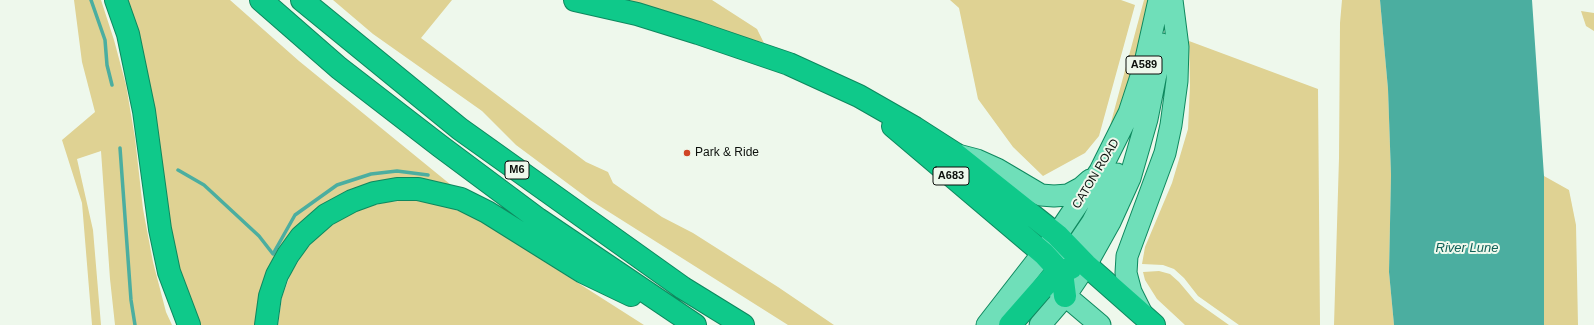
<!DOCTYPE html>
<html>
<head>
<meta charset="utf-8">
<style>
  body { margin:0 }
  canvas { display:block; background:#eef8ec }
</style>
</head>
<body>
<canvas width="1594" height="325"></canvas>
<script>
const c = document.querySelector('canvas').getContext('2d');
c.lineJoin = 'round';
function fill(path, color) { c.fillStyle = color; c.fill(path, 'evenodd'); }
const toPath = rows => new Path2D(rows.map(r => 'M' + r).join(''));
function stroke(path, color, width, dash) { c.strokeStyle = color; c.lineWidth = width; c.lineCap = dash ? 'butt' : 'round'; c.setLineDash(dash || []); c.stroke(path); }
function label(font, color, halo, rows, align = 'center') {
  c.font = font + ' Helvetica,sans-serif'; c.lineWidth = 4; c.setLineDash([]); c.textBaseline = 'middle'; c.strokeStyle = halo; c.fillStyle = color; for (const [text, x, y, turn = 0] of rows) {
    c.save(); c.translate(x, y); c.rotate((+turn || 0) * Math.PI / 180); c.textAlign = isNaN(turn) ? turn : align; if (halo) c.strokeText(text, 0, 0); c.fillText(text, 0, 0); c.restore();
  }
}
const green = toPath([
  [74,0,101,0,114,40,126,85,135,138,143,209,153,262,166,312,172,325,115,325,110,279,101,151,77,159,93,230,101,325,92,325,82,203,62,140,95,112,82,62],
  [126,0,230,0,299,61,456,189,322,209,259,325,199,325,179,269],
  [333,0,452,0,421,38,586,162,608,172,613,183,662,217,693,233,778,287,834,325,788,325,590,200,516,145,482,111,373,34],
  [626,0,712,0,757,29,764,43],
  [950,0,1121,0,1135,5,1099,136,1085,153,1043,176,1013,147,978,99,959,8],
  [1144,0,1155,0,1142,60,1107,137],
  [1342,0,1380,0,1388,89,1391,175,1389,272,1394,325,1334,325,1339,158,1340,23],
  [1581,11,1594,13,1594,31,1586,26],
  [1189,41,1318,89,1320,325,1239,325,1198,296,1184,278,1174,269,1163,265,1142,264,1145,247,1172,183,1188,129,1190,85],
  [1544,176,1569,190,1576,225,1578,325,1544,325],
  [410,200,439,204,473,216,644,325,278,325,282,297,291,273,306,249,324,231,344,217,366,207,388,202],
  [1159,271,1170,274,1179,282,1195,301,1229,325,1185,325,1157,299,1145,280,1143,272]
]);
const water = toPath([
  [1380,0,1532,0,1544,176,1544,325,1394,325,1389,272,1391,175,1388,89]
]);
const stream = toPath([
  [91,0,105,40,107,65,112,85],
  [120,148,131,300,135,325],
  [178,170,204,185,259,236,273,254,295,215,337,185,371,174,397,171,428,175]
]);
const major = toPath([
  [958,155,977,160,997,169,1041,195,1054,196,1068,195,1081,188,1090,180],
  [1060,263,1073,251,1092,223,1117,174],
  [1054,286,1100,325],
  [1142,314,1131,292,1126,273,1127,256,1165,153,1171,125,1177,81,1178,47,1172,0],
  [987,325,1057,235,1100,171,1129,113,1144,67,1159,0],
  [1040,325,1065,296,1086,265,1110,222,1130,178,1147,119,1162,44]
]);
const highway = toPath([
  [116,0,128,34,144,111,160,229,169,272,189,325],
  [261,0,339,68,440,146,538,219,695,325],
  [302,0,460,129,683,288,743,325],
  [575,0,637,14,698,33,789,64,859,96,915,128,954,153,1057,235,1086,265,1154,325],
  [893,126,1044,254,1055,266,1063,280,1065,296],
  [266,325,270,296,277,275,288,255,301,237,326,215,352,201,374,193,397,189,418,189,461,199,487,212,583,272,631,295],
  [1010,325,1053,276,1071,268]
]);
const markers = [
  [687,153,4,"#d04626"]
];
const shields = [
  [1144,65,36],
  [517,170,24],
  [951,176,36]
];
const shieldNames = [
  ["A589",1144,65],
  ["M6",517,170],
  ["A683",951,176]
];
const poiNames = [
  ["Park & Ride",695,153]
];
const streetNames = [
  ["CATON ROAD",1096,174,-59]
];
const waterNames = [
  ["River Lune",1467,248]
];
fill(green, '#dfd293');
fill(water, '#4baea0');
stroke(stream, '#4baea0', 3.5);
stroke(major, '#0e885e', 23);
stroke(highway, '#0e885e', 24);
stroke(major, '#6fdfb9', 21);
stroke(highway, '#0fc98a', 22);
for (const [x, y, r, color] of markers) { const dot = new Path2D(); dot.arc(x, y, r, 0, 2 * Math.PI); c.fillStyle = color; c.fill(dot); stroke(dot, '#eef8ec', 1.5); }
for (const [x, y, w] of shields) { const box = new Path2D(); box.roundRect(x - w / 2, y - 9, w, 18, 3); c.fillStyle = '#eef8ec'; c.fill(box); stroke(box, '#0c100c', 1); }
label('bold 11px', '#0c100c', null, shieldNames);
label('12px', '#0c100c', '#eef8ec', poiNames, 'left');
label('12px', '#0c100c', '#eef8ec', streetNames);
label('italic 13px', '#106258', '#eef8ec', waterNames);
</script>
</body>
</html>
